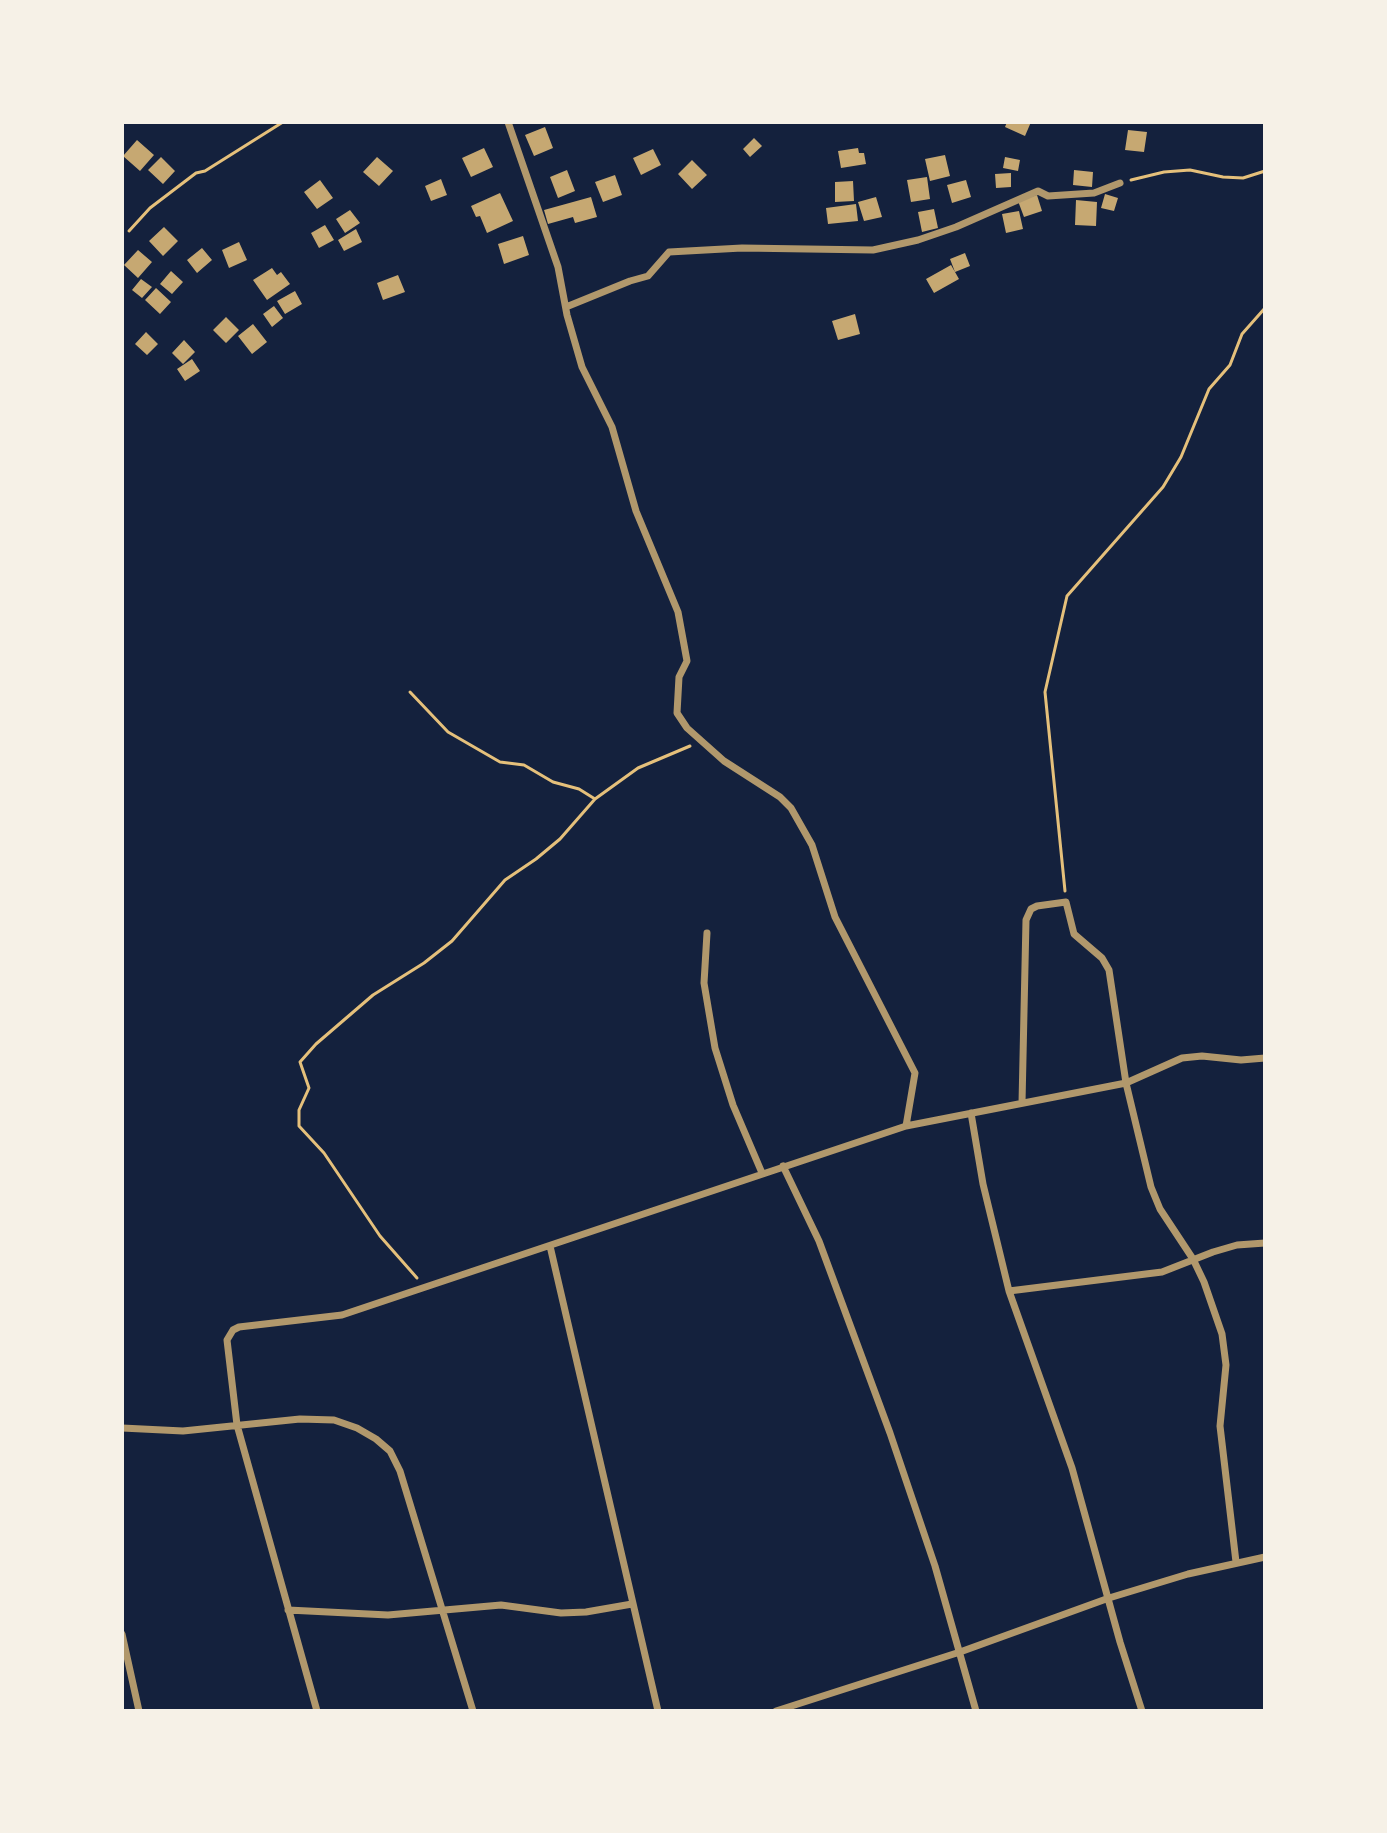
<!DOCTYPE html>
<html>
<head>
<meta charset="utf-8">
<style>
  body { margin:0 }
  #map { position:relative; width:1387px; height:1833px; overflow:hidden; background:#14213d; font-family:"PT Sans",sans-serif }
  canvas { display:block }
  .frame { position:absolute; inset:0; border:124px solid #f6f1e7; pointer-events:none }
</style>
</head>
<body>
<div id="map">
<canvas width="1387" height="1833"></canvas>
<div class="frame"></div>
</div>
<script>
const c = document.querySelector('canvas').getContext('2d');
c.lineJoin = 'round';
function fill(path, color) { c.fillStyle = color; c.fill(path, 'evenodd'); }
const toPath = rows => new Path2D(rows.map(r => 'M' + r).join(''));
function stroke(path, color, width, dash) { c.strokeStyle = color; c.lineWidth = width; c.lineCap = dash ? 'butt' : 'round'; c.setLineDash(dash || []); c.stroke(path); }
const building = toPath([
  [1007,122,1031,122,1025,136,1005,127],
  [545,127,553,148,534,156,525,135],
  [1128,130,1147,132,1144,152,1125,150],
  [754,138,762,146,750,157,743,149],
  [137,140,154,155,140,171,123,156],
  [484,148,493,167,471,177,462,158],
  [858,148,859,153,864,153,866,164,841,168,838,151],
  [653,149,661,165,641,175,633,158],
  [945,155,950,176,930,181,925,159],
  [161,157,175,171,163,184,148,170],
  [377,157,393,171,379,186,363,172],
  [1005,157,1020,160,1018,171,1003,168],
  [692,160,707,175,692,189,678,174],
  [567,170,575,191,558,198,550,177],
  [1074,170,1093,172,1092,187,1073,185],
  [1011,173,1011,187,996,188,995,174],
  [615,175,622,195,603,202,595,182],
  [927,177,930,199,911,202,907,180],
  [441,179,447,195,431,201,425,186],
  [320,180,333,198,317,209,304,192],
  [966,180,971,197,952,203,947,185],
  [853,181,854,201,835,202,835,182],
  [500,193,513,221,487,233,480,216,476,217,471,206],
  [1105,194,1118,198,1114,211,1101,208],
  [1037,195,1042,211,1024,217,1018,201],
  [591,197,597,217,575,223,573,217,548,224,544,210],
  [876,197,882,217,864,221,858,202],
  [1076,200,1097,202,1096,226,1075,225],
  [856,204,858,221,828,224,826,208],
  [934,209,938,228,922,232,918,212],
  [350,210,360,223,345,233,336,219],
  [1019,211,1023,229,1006,233,1002,214],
  [325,225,334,240,319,248,311,233],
  [164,227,178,241,163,256,149,241],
  [356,229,362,242,344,251,338,240],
  [523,236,529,255,504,264,498,244],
  [239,242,247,260,229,268,222,250],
  [202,248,212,260,197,273,187,260],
  [138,250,152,262,138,278,124,265],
  [965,253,970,266,955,272,950,259],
  [951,265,959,279,934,293,926,279],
  [272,268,277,275,281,272,290,284,267,300,253,280],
  [171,271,183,282,172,294,160,284],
  [398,275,405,292,383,300,377,283],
  [141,279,152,287,142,298,132,290],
  [156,288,171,302,160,314,145,300],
  [295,291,302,304,285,314,277,301],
  [274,306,283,318,272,327,263,314],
  [855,314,860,334,838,340,832,321],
  [226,317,239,330,226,343,213,330],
  [253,324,267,342,252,354,238,336],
  [146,332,158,344,147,355,135,344],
  [184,340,195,352,183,364,172,353],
  [192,359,200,371,185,381,177,369]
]);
const path = toPath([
  [1131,180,1164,172,1190,170,1223,177,1243,178,1265,171],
  [129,231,150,208,196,173,205,171,283,122],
  [410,692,448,732,500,762,524,765,553,782,579,789,595,799],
  [1065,891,1045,692,1067,596,1163,487,1181,457,1209,389,1230,365,1242,334,1265,308],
  [417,1278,380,1236,324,1153,299,1126,299,1110,309,1088,300,1062,316,1044,373,995,424,963,452,941,505,880,536,859,560,839,595,799,638,768,690,746]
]);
const minor = toPath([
  [508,122,558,267,567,315,582,367,612,427,636,511,678,612,687,661,679,677,677,713,687,728,724,761,780,797,791,808,812,845,835,917,915,1073,906,1126],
  [566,307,630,281,648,276,669,252,742,248,873,250,918,240,956,227,1038,191,1048,196,1094,193,1120,183],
  [707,933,704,983,715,1048,733,1105,762,1173],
  [1022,1103,1026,920,1031,909,1037,906,1066,902,1074,934,1102,958,1109,970,1126,1083,1151,1187,1160,1209,1193,1259,1204,1282,1222,1334,1226,1365,1220,1426,1236,1562],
  [971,1113,983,1184,1009,1291,1072,1468,1120,1642,1142,1711],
  [783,1166,819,1241,890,1433,935,1566,976,1711],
  [550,1246,658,1711],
  [1009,1291,1162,1272,1213,1252,1237,1245,1265,1243],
  [122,1428,183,1431,300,1419,334,1420,357,1428,376,1439,390,1451,400,1471,473,1711],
  [288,1610,388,1615,501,1605,561,1613,586,1612,632,1604],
  [122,1634,139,1711],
  [317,1711,237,1425,227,1340,233,1330,239,1327,342,1315,906,1126,1126,1083,1182,1058,1202,1056,1241,1060,1265,1058],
  [776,1711,960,1652,1109,1598,1188,1574,1265,1557]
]);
fill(building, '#c6a872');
stroke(path, '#e5c07b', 3);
stroke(minor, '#b1986c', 7);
</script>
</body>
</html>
